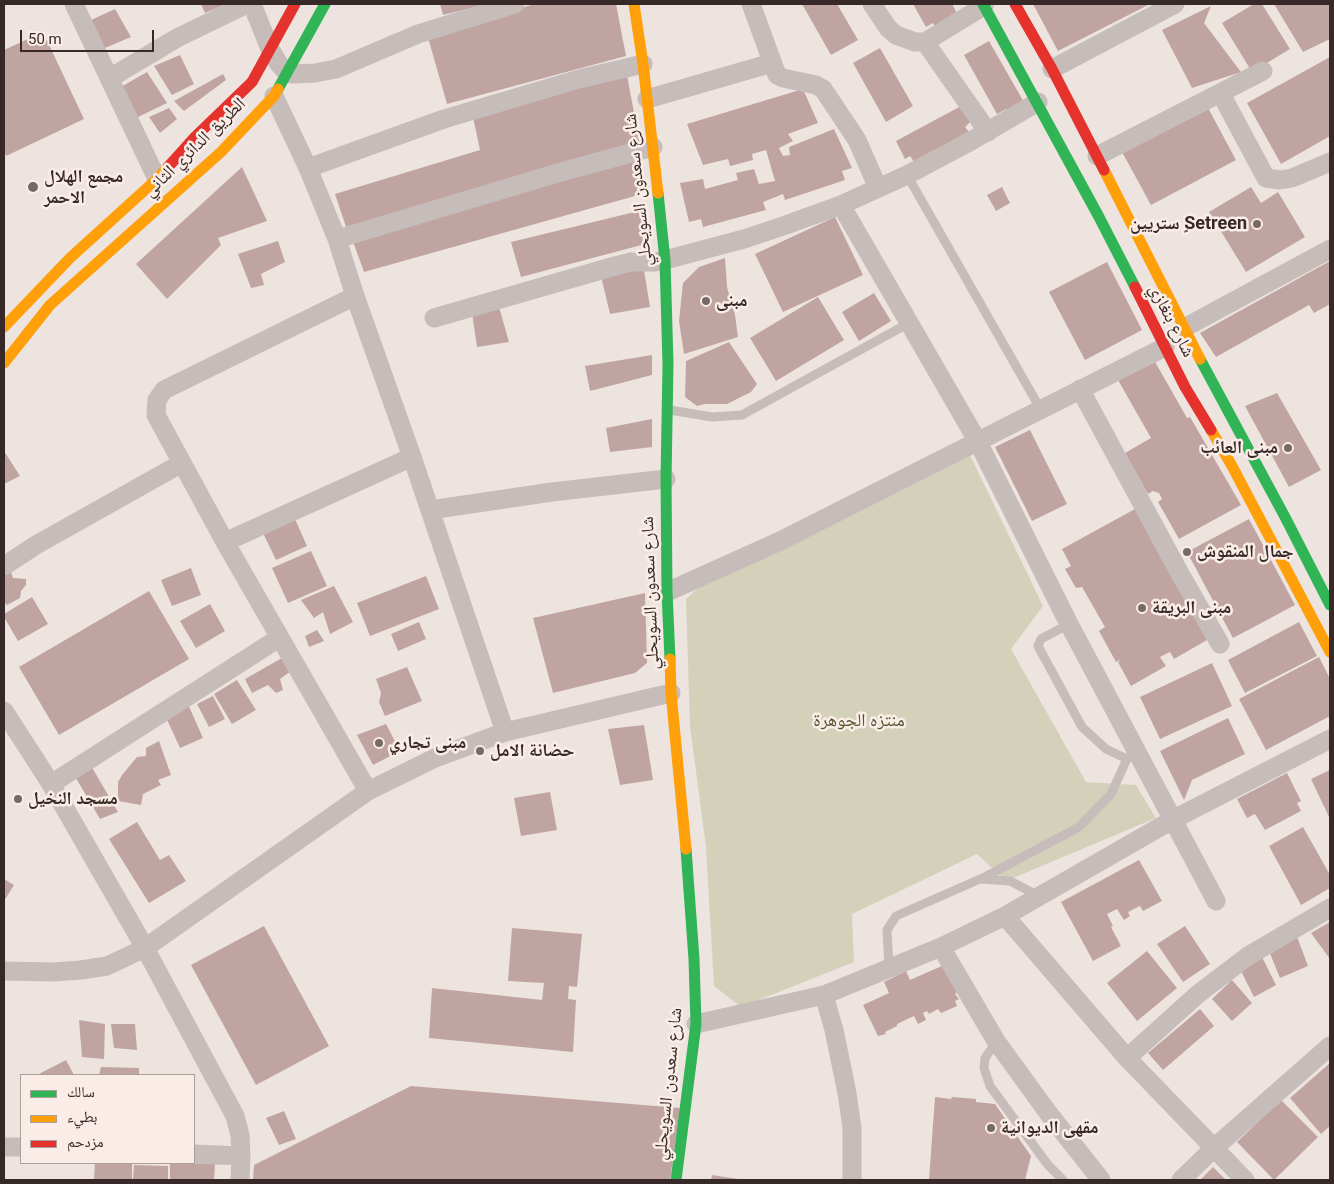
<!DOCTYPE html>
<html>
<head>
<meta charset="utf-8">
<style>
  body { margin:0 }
  #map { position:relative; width:1334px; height:1184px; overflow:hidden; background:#ede4e0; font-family:Roboto,"Noto Naskh Arabic",sans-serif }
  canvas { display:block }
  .frame { position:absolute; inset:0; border:5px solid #362927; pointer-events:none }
  .legend { position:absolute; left:20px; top:1074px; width:175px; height:90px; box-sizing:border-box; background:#faede7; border:1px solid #ac9f9a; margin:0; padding:6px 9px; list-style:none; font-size:15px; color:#362927 }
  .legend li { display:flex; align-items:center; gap:10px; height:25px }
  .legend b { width:25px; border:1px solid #ac9f9a }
  .scale { position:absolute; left:20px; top:30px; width:134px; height:22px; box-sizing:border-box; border:2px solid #362927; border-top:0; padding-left:6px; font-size:15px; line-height:18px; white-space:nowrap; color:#362927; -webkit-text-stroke:4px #faede7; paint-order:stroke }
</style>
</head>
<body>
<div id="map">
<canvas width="1334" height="1184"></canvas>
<div class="frame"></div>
<ul class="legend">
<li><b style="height:6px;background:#30b455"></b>سالك</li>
<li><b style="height:6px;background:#ff9f0a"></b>بطيء</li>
<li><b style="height:6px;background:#e5322d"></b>مزدحم</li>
</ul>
<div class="scale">50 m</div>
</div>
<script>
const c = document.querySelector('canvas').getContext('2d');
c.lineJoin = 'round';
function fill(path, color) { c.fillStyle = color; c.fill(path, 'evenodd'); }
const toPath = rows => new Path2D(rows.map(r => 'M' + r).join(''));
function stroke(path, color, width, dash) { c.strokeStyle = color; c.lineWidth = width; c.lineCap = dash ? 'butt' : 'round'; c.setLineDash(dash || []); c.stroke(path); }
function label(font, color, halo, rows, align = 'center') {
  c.font = font + ' Roboto,"Noto Naskh Arabic",sans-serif'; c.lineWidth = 5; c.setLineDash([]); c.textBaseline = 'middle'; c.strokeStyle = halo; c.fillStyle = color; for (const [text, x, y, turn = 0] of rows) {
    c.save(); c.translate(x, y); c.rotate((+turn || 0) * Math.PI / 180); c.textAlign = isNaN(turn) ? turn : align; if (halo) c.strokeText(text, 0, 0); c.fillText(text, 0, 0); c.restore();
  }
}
const green = toPath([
  [967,449,1043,606,1011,649,1086,782,1136,785,1156,818,1006,881,977,854,852,914,854,962,741,1007,714,986,706,847,690,726,686,599,710,577,752,564,818,527]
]);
const building = toPath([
  [201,4,226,4,205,13],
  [440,4,487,4,443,15],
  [535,4,616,4,626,56,447,104,427,34],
  [802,4,837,4,858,40,831,55],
  [913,4,952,4,958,15,936,28,933,23,926,27],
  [1033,4,1150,4,1058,51],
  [1254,4,1262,4,1290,49,1252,72,1222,23],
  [1274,4,1330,4,1330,39,1303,52],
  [1211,6,1204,23,1241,72,1192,88,1162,30],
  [115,9,131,37,105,48,91,20],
  [43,32,84,119,6,156,4,150,4,50],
  [989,41,1025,104,1008,114,1006,109,997,114,964,55],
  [880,48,913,106,886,122,853,63],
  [180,55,194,84,172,95,154,66],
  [1330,57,1330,136,1281,164,1247,103],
  [147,72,167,103,136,118,121,87],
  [223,74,226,80,184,111,174,101],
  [627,75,640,145,348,233,335,194,480,150,473,117],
  [803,89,818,123,788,134,793,141,779,148,783,156,790,155,789,147,834,129,852,168,842,171,845,180,785,200,783,194,763,202,766,210,703,227,701,219,689,222,680,183,703,179,705,189,738,180,736,173,754,169,759,184,775,181,766,150,752,154,753,160,730,166,728,159,703,165,687,124],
  [961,106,970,122,965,127,969,132,914,162,910,156,905,159,896,141],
  [1207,106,1236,160,1151,205,1122,152],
  [169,108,177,119,160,133,149,117],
  [635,158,642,194,364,272,352,239],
  [242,167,267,221,218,238,221,245,167,299,136,264],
  [1002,187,1010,203,996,211,987,195],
  [1251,187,1261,203,1278,192,1305,237,1246,272,1209,212],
  [643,210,649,243,521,277,511,242],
  [835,217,863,275,783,312,755,254],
  [278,241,285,262,261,274,264,285,251,288,238,254],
  [725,258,727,287,735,315,738,337,684,354,679,321,683,283,699,267],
  [1330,261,1330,304,1314,313,1309,305,1216,357,1200,333],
  [1107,262,1142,330,1085,360,1049,292],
  [643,264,650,307,610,314,601,276],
  [874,293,891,321,859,341,842,312],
  [818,297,844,340,776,381,750,338],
  [499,307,509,342,477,347,472,313],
  [729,342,757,384,751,392,727,404,705,404,697,406,685,397,686,361],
  [652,355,652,375,590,391,585,366],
  [1154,360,1187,418,1190,417,1241,505,1179,539,1158,502,1162,499,1159,493,1153,491,1148,494,1125,453,1151,438,1118,380],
  [1277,393,1321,470,1289,487,1245,406],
  [652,419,652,447,610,452,606,428],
  [1030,430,1067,504,1032,521,995,447],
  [4,451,20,476,4,484],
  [1135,509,1207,640,1174,659,1170,652,1160,657,1166,666,1131,686,1118,662,1121,659,1116,662,1099,631,1105,627,1082,587,1076,588,1065,569,1071,566,1062,549],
  [295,519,307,546,276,560,263,533],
  [1249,519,1295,605,1233,638,1187,552],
  [311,551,327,586,288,603,272,568],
  [9,566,13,578,26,579,26,585,21,591,20,598,7,605,4,602,4,570],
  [191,568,201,595,172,606,161,580],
  [426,576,439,609,370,636,357,603],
  [334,586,353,622,330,634,323,612,314,618,301,600],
  [149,591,189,659,59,735,19,667],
  [645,593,647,663,635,673,553,693,533,618],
  [32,597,48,624,18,641,4,617,4,614],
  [210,604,225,631,196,648,180,621],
  [419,622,426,639,398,651,391,634],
  [1299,622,1317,656,1245,693,1228,660],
  [317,630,324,641,309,647,305,636],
  [1319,657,1330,679,1330,716,1266,750,1239,699],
  [282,658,291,671,280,679,283,690,276,693,268,685,252,693,245,679],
  [1212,663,1232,706,1160,739,1140,697],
  [407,667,422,701,385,716,379,702,381,693,376,679],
  [237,680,256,710,232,724,214,694],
  [213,696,225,719,209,727,197,704],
  [187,702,203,738,180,748,164,713],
  [1228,718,1245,754,1192,780,1184,800,1160,751],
  [386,724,400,751,373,765,357,735],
  [644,725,653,780,620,785,608,729],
  [159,741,171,775,158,780,161,785,143,794,141,805,118,801,118,782,122,775,137,757,146,756,146,748],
  [90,764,118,812,100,819,73,773],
  [1330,770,1330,819,1311,779],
  [1287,773,1301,801,1297,803,1301,811,1265,830,1255,814,1247,818,1237,799],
  [550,792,557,830,521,836,514,798],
  [137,822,160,860,169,855,186,881,149,903,109,839],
  [1303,827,1330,875,1330,888,1301,905,1269,846],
  [1139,860,1162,901,1143,911,1140,906,1128,912,1130,916,1124,920,1117,909,1107,914,1113,926,1111,927,1121,946,1093,961,1061,902],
  [4,879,14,885,4,901],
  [1330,922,1330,959,1311,933],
  [264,926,329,1046,256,1085,191,965],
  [1185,926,1210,964,1183,982,1157,944],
  [512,928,582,934,577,987,569,986,568,999,576,1000,573,1052,429,1038,432,988,542,1000,544,983,508,981],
  [1296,934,1308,966,1280,978,1267,946],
  [1147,951,1177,988,1137,1021,1107,983],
  [1262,957,1276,985,1254,997,1240,969],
  [944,965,958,991,955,994,959,999,955,1001,957,1006,941,1013,938,1009,929,1014,927,1011,923,1013,926,1020,918,1024,914,1016,897,1024,897,1026,885,1032,886,1034,878,1036,863,1005,889,993,884,982,906,971,910,980],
  [1232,980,1252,1003,1232,1021,1212,999],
  [1200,1009,1214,1026,1163,1070,1148,1053],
  [79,1020,105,1024,104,1059,82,1057],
  [111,1024,135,1024,137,1050,114,1048],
  [66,1060,74,1075,37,1075],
  [1330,1063,1330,1126,1321,1134,1290,1098],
  [101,1067,139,1068,139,1075,99,1075],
  [411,1086,680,1108,670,1180,253,1180,254,1165],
  [935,1097,951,1099,952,1097,976,1099,976,1102,995,1104,1031,1156,1025,1180,929,1180],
  [1281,1100,1318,1137,1274,1180,1237,1142],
  [284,1111,296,1139,279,1145,266,1118],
  [95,1163,132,1163,132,1180,94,1180],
  [170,1163,215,1164,214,1180,170,1180],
  [134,1165,168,1166,168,1180,133,1180],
  [1213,1167,1226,1180,1200,1180],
  [712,1175,738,1179,738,1180,711,1180]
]);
const lane = toPath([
  [907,175,1041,410],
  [670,410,712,417,742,415,909,323],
  [1069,624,1041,639,1038,646,1082,727,1106,749,1127,759],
  [981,879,1079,827,1111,794,1127,759,1135,750],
  [889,968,887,930,896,916,980,879,1010,881,1039,896],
  [996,1042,985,1058,984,1068,990,1086,1048,1165,1063,1180]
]);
const street = toPath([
  [74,4,157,179],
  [252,4,270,49,279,64,287,73,294,74,315,73,336,69,418,34,515,4],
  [751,4,777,75,783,78,816,85,823,89,857,140,878,188],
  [872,4,888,28,896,35,915,42,925,42,984,6],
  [925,42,988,132],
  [1052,69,1175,4],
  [110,78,177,38,247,4],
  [1221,94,1266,178,1280,180,1292,178,1330,162],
  [274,96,308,168,337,239,355,296,412,457,505,732],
  [647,99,772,63],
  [1097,156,1263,71],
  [308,168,444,119,579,79,643,64],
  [841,205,978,442,1069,624,1216,901],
  [337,239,561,172,653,147],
  [355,296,164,390,157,400,156,415,225,542,368,791],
  [434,318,615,266,631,262,655,262,665,260,744,239,783,226,841,205,907,175,971,141,1038,102],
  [1184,328,1330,249],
  [1080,389,1178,570,1220,644],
  [430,510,552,492,666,479],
  [225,542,412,457],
  [4,566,36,545,182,463],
  [667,592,778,542,1165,347],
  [4,711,51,784,145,948,235,1116,240,1135,241,1156,240,1180],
  [51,784,279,638],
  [1005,916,1127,1058,1245,1180],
  [941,947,996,1041,1049,1114,1101,1180],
  [4,971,53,972,81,970,107,966,145,948,368,791,435,758,505,732,671,693],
  [824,995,834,1030,847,1093,852,1128,852,1180],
  [696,1024,824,995,941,947,1005,916,1174,819,1330,739],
  [1127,1058,1198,994,1248,956,1330,908],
  [4,1147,21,1147],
  [194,1154,241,1156],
  [1181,1180,1214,1148,1330,1046]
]);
const fast = toPath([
  [983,4,1099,217,1135,287],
  [278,89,325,4],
  [658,193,665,260,668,364,666,479,667,592,670,659],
  [1200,359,1285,517,1330,605],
  [676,1180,696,1024,694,959,686,849]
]);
const slow = toPath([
  [634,4,643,64,658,193],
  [1104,170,1200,359],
  [4,327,70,258,157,179,168,167],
  [4,363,50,305,221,152,274,96,278,89],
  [1211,430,1232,466,1330,652],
  [670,659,671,693,686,849]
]);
const jam = toPath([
  [1015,4,1052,69,1104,170],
  [168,167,195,137,252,82,295,4],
  [1135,287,1185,387,1211,430]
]);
const markers = [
  [33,187,6,"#766a68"],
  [1257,224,5,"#766a68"],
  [706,301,5,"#766a68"],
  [1288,448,5,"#766a68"],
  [1187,552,5,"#766a68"],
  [1142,608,5,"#766a68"],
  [379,743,5,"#766a68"],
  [480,751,5,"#766a68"],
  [18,799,5,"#766a68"],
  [991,1128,5,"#766a68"]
];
const streetNames = [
  ["الطريق الدائري الثاني",195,148,-44],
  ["شارع سعدون السويحلي",639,190,-96],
  ["شارع بنغازي",1171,321,63],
  ["شارع سعدون السويحلي",651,593,-92],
  ["شارع سعدون السويحلي",669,1084,-84]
];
const poiNames = [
  ["مجمع الهلال",44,177],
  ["الاحمر",44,198],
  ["ستريين ٍSetreen",1247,224,"right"],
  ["مبنى",716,301],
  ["مبنى العائب",1278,448,"right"],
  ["جمال المنقوش",1197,552],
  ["مبنى البريقة",1152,608],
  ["مبنى تجاري",389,743],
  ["حضانة الامل",490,751],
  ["مسجد النخيل",28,799],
  ["مقهى الديوانية",1001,1128]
];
const parkNames = [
  ["منتزه الجوهرة",859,721]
];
fill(green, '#d3d1ba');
fill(building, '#c0a4a2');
stroke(lane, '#c6bcb9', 9);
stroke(street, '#c6bcb9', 19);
stroke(fast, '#30b455', 11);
stroke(slow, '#ff9f0a', 11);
stroke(jam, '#e5322d', 11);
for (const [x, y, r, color] of markers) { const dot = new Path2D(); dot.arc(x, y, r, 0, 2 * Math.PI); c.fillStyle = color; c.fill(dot); stroke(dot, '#faede7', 2); }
label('18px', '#362927', '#faede7', streetNames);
label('bold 18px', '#362927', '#faede7', poiNames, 'left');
label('18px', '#4f552b', '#faede7', parkNames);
</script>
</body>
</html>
